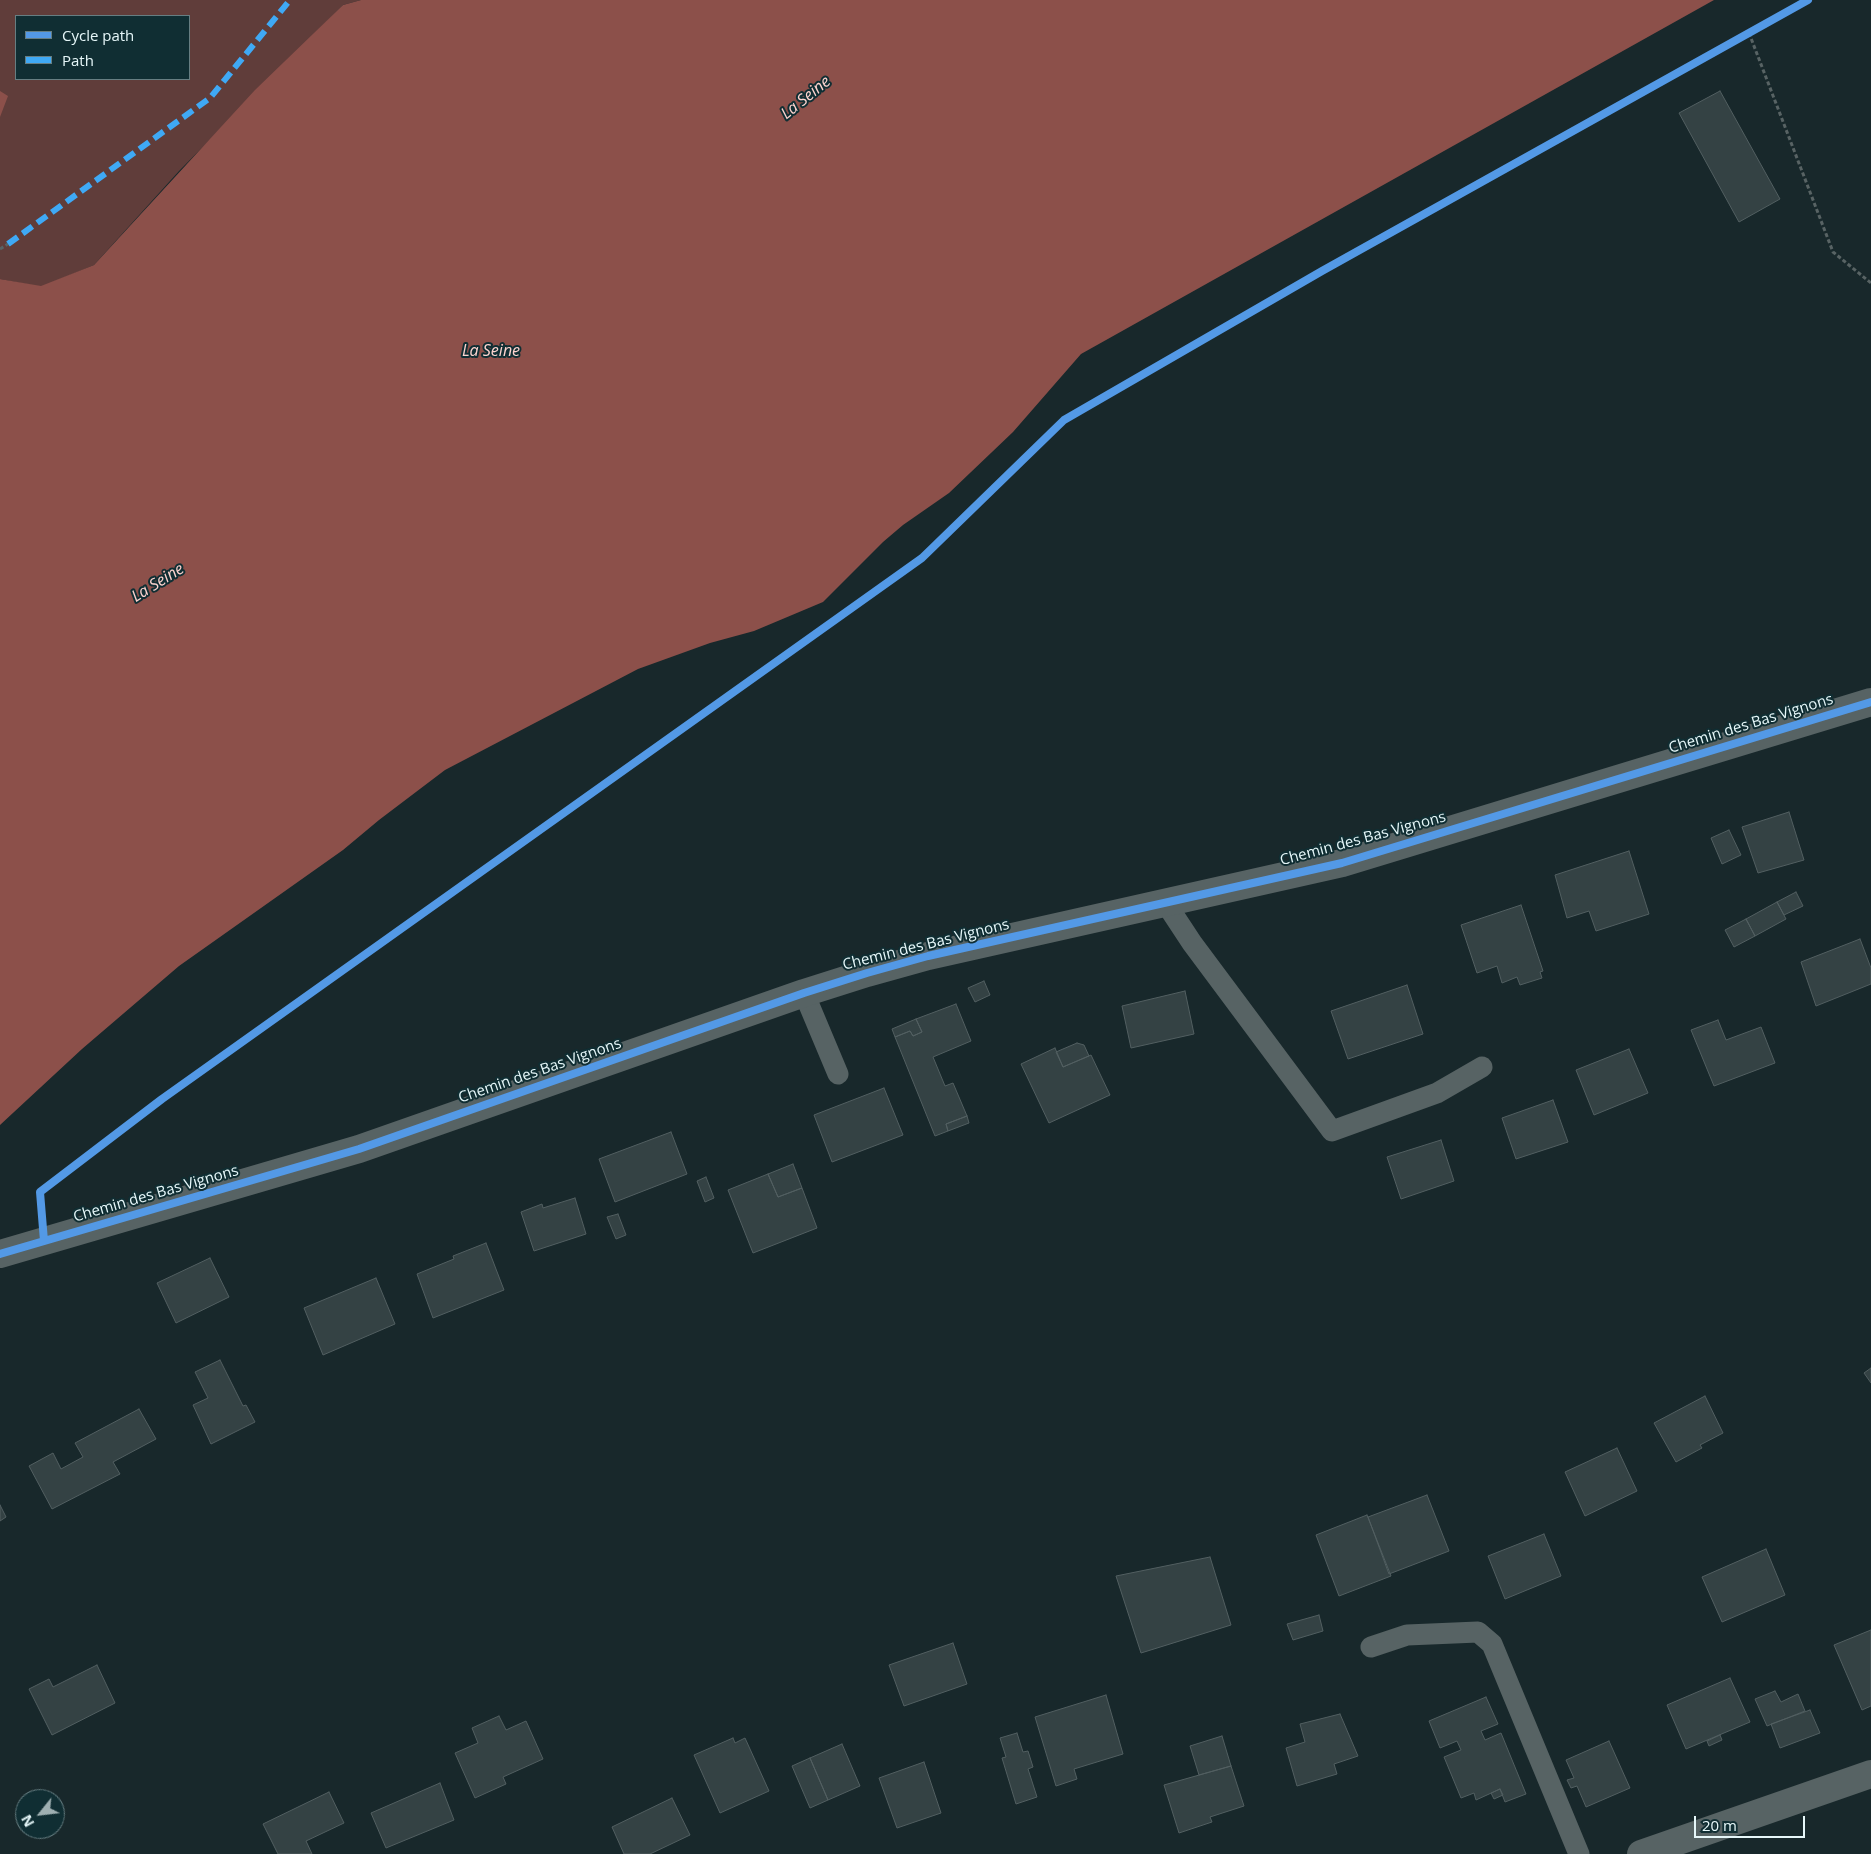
<!DOCTYPE html>
<html>
<head>
<meta charset="utf-8">
<style>
  body { margin:0 }
  #map { position:relative; width:1871px; height:1854px; overflow:hidden; background:#18282b; font-family:"Open Sans",sans-serif }
  canvas { display:block }
  .legend { position:absolute; left:15px; top:15px; width:175px; height:65px; box-sizing:border-box; background:#102e33; border:1px solid #667e82; margin:0; padding:6px 9px; list-style:none; font-size:15px; color:#e6f7f9 }
  .legend li { display:flex; align-items:center; gap:10px; height:25px }
  .legend b { width:25px; border:1px solid #667e82 }
  .north { position:absolute; left:15px; top:1789px; width:50px; height:50px; box-sizing:border-box; background:#102e33; border:1px solid #667e82; border-radius:50%; rotate:241deg; font-size:14px; font-weight:700; line-height:20px; text-align:center; color:#e6f7f9 }
  .north::after { content:''; display:block; margin:auto; width:18px; height:22px; background:#9eafb1; clip-path:polygon(50% 0,100% 100%,50% 72%,0 100%) }
  .scale { position:absolute; left:1694px; top:1816px; width:111px; height:22px; box-sizing:border-box; border:2px solid #e6f7f9; border-top:0; padding-left:6px; font-size:15px; line-height:18px; white-space:nowrap; color:#e6f7f9; -webkit-text-stroke:4px #102e33; paint-order:stroke }
</style>
</head>
<body>
<div id="map">
<canvas width="1871" height="1854"></canvas>
<ul class="legend">
<li><b style="height:6px;background:#5399e6"></b>Cycle path</li>
<li><b style="height:6px;background:#3fa9f5"></b>Path</li>
</ul>
<div class="north">N</div>
<div class="scale">20 m</div>
</div>
<script>
const c = document.querySelector('canvas').getContext('2d');
c.lineJoin = 'round';
function fill(path, color) { c.fillStyle = color; c.fill(path, 'evenodd'); }
const toPath = rows => new Path2D(rows.map(r => 'M' + r).join(''));
function stroke(path, color, width, dash) { c.strokeStyle = color; c.lineWidth = width; c.lineCap = dash ? 'butt' : 'round'; c.setLineDash(dash || []); c.stroke(path); }
function label(font, color, halo, rows, align = 'center') {
  c.font = font + ' "Open Sans",sans-serif'; c.lineWidth = 4; c.setLineDash([]); c.textBaseline = 'middle'; c.strokeStyle = halo; c.fillStyle = color; for (const [text, x, y, turn = 0] of rows) {
    c.save(); c.translate(x, y); c.rotate((+turn || 0) * Math.PI / 180); c.textAlign = isNaN(turn) ? turn : align; if (halo) c.strokeText(text, 0, 0); c.fillText(text, 0, 0); c.restore();
  }
}
const green = toPath([
  [0,0,361,0,343,5,179,171,94,265,41,287,0,279],
  [16,16,189,16,189,79,16,79]
]);
const water = toPath([
  [361,0,1714,0,1081,354,1013,432,949,493,903,525,883,542,823,602,754,631,710,643,638,669,445,770,379,820,343,850,179,966,82,1049,0,1125,0,279,41,286,94,265,255,90,343,5],
  [0,91,8,96,0,117]
]);
const building = toPath([
  [1720,91,1780,199,1739,222,1679,113,1720,91],
  [1789,812,1804,860,1758,873,1742,827,1789,812],
  [1729,830,1741,855,1722,864,1711,838,1729,830],
  [1629,851,1649,914,1596,931,1589,911,1567,918,1555,875,1629,851],
  [1796,892,1803,906,1784,915,1777,902,1796,892],
  [1777,902,1786,919,1755,936,1746,919,1777,902],
  [1521,905,1543,971,1540,972,1542,978,1520,985,1517,977,1502,983,1497,966,1477,973,1461,925,1521,905],
  [1746,919,1755,936,1734,947,1725,930,1746,919],
  [1860,939,1871,968,1871,984,1816,1006,1801,962,1860,939],
  [984,981,990,995,975,1002,968,988,984,981],
  [1407,985,1423,1034,1348,1059,1331,1011,1407,985],
  [1185,991,1194,1034,1131,1048,1122,1006,1185,991],
  [956,1004,971,1041,933,1057,945,1086,953,1083,967,1116,946,1124,948,1131,935,1136,895,1037,910,1031,913,1036,922,1032,916,1019,956,1004],
  [916,1019,922,1032,913,1036,910,1031,895,1037,892,1029,916,1019],
  [1718,1020,1726,1040,1761,1027,1775,1063,1714,1086,1691,1030,1718,1020],
  [1077,1043,1084,1045,1089,1056,1063,1067,1056,1052,1077,1043],
  [1055,1048,1063,1067,1091,1055,1110,1095,1049,1123,1021,1064,1055,1048],
  [1629,1049,1648,1093,1594,1115,1576,1070,1629,1049],
  [884,1088,903,1135,832,1162,814,1115,884,1088],
  [1553,1100,1568,1142,1516,1159,1502,1118,1553,1100],
  [967,1116,969,1123,948,1131,946,1124,967,1116],
  [671,1132,687,1174,615,1202,599,1159,671,1132],
  [1441,1140,1454,1181,1401,1199,1387,1157,1441,1140],
  [793,1164,802,1188,778,1197,768,1174,793,1164],
  [768,1174,778,1197,802,1188,817,1228,753,1253,728,1190,768,1174],
  [706,1177,714,1198,705,1202,697,1181,706,1177],
  [575,1198,586,1234,534,1251,521,1212,542,1204,543,1208,575,1198],
  [618,1214,626,1235,616,1239,607,1217,618,1214],
  [486,1243,504,1290,433,1318,417,1274,454,1259,453,1256,486,1243],
  [210,1258,229,1297,176,1323,157,1283,210,1258],
  [376,1278,395,1324,323,1355,304,1308,376,1278],
  [220,1360,243,1406,246,1405,255,1422,211,1444,193,1405,208,1398,195,1372,220,1360],
  [1871,1368,1871,1383,1864,1373,1871,1368],
  [1705,1396,1723,1433,1700,1445,1702,1448,1676,1462,1654,1423,1705,1396],
  [139,1409,156,1439,113,1462,120,1474,52,1509,29,1466,53,1453,61,1469,83,1457,75,1443,139,1409],
  [1617,1448,1637,1491,1585,1516,1565,1472,1617,1448],
  [1427,1495,1449,1551,1389,1574,1368,1517,1427,1495],
  [0,1505,6,1517,0,1521,0,1505],
  [1367,1515,1391,1576,1339,1596,1316,1535,1367,1515],
  [1544,1534,1561,1576,1505,1599,1488,1556,1544,1534],
  [1766,1549,1785,1595,1722,1622,1702,1577,1766,1549],
  [1210,1557,1231,1625,1141,1653,1116,1576,1210,1557],
  [1319,1615,1323,1631,1293,1640,1287,1624,1319,1615],
  [1871,1630,1871,1706,1862,1710,1834,1645,1871,1630],
  [953,1643,967,1684,904,1706,889,1665,953,1643],
  [97,1665,115,1703,52,1735,29,1689,49,1679,53,1687,97,1665],
  [1730,1678,1750,1722,1686,1749,1667,1705,1730,1678],
  [1775,1691,1781,1702,1798,1694,1805,1711,1767,1726,1755,1699,1775,1691],
  [1106,1695,1123,1754,1074,1769,1077,1779,1056,1786,1035,1717,1106,1695],
  [1486,1697,1498,1724,1481,1731,1485,1740,1501,1733,1526,1794,1505,1802,1500,1789,1476,1800,1474,1793,1461,1798,1444,1757,1461,1750,1457,1741,1440,1748,1429,1721,1486,1697],
  [1810,1710,1820,1733,1780,1748,1771,1724,1810,1710],
  [1340,1714,1358,1756,1334,1764,1337,1774,1297,1786,1286,1748,1305,1742,1300,1724,1340,1714],
  [499,1716,506,1730,526,1721,543,1759,503,1777,506,1784,475,1798,455,1753,478,1743,472,1728,499,1716],
  [1017,1733,1023,1752,1028,1751,1033,1767,1028,1769,1037,1797,1016,1804,1002,1758,1006,1757,1000,1738,1017,1733],
  [1720,1735,1722,1740,1709,1746,1707,1741,1720,1735],
  [1222,1736,1231,1766,1199,1775,1190,1746,1222,1736],
  [733,1738,735,1743,745,1738,769,1791,720,1813,694,1755,733,1738],
  [1609,1741,1630,1788,1586,1807,1577,1786,1571,1788,1567,1780,1574,1778,1566,1760,1609,1741],
  [842,1744,860,1786,828,1800,810,1758,842,1744],
  [810,1758,828,1800,810,1808,792,1766,810,1758],
  [924,1762,941,1813,897,1828,879,1778,924,1762],
  [1231,1766,1244,1806,1210,1817,1212,1822,1179,1833,1164,1785,1231,1766],
  [440,1783,454,1820,386,1848,371,1813,440,1783],
  [1500,1789,1503,1795,1494,1799,1491,1793,1500,1789],
  [329,1792,344,1823,306,1841,312,1854,278,1854,263,1824,329,1792],
  [672,1798,690,1835,650,1854,624,1854,612,1827,672,1798]
]);
const path = toPath([
  [1749,33,1833,252,1871,283],
  [0,249,8,244]
]);
const service = toPath([
  [1165,902,1192,943,1332,1131,1437,1093,1482,1067],
  [804,993,838,1074],
  [1371,1647,1407,1635,1478,1632,1492,1644,1579,1854]
]);
const minor = toPath([
  [0,1254,359,1149,804,993,867,973,928,956,1342,863,1871,702],
  [1641,1854,1871,1774]
]);
const quiet = toPath([
  [8,244,210,98,290,0]
]);
const cycleway = toPath([
  [44,1241,40,1192,162,1099,922,558,1064,420,1322,271,1808,0],
  [0,1254,359,1149,804,993,867,973,928,956,1342,863,1871,702]
]);
const streetNames = [
  ["Chemin des Bas Vignons",1751,724,-17],
  ["Chemin des Bas Vignons",1363,839,-15],
  ["Chemin des Bas Vignons",926,945,-14],
  ["Chemin des Bas Vignons",540,1071,-19],
  ["Chemin des Bas Vignons",156,1194,-16]
];
const waterNames = [
  ["La Seine",806,98,-39],
  ["La Seine",491,351],
  ["La Seine",158,583,-32]
];
fill(green, '#603d3a');
fill(water, '#8c504a');
fill(building, '#344244');
stroke(building, '#525f61', 1);
stroke(path, '#586364', 3, [4, 2.5]);
stroke(service, '#576364', 21);
stroke(minor, '#576364', 28);
stroke(quiet, '#3fa9f5', 6, [12, 6]);
stroke(cycleway, '#5399e6', 8);
label('15px', '#e6f7f9', '#102e33', streetNames);
label('italic 16px', '#fed4cf', '#102e33', waterNames);
</script>
</body>
</html>
